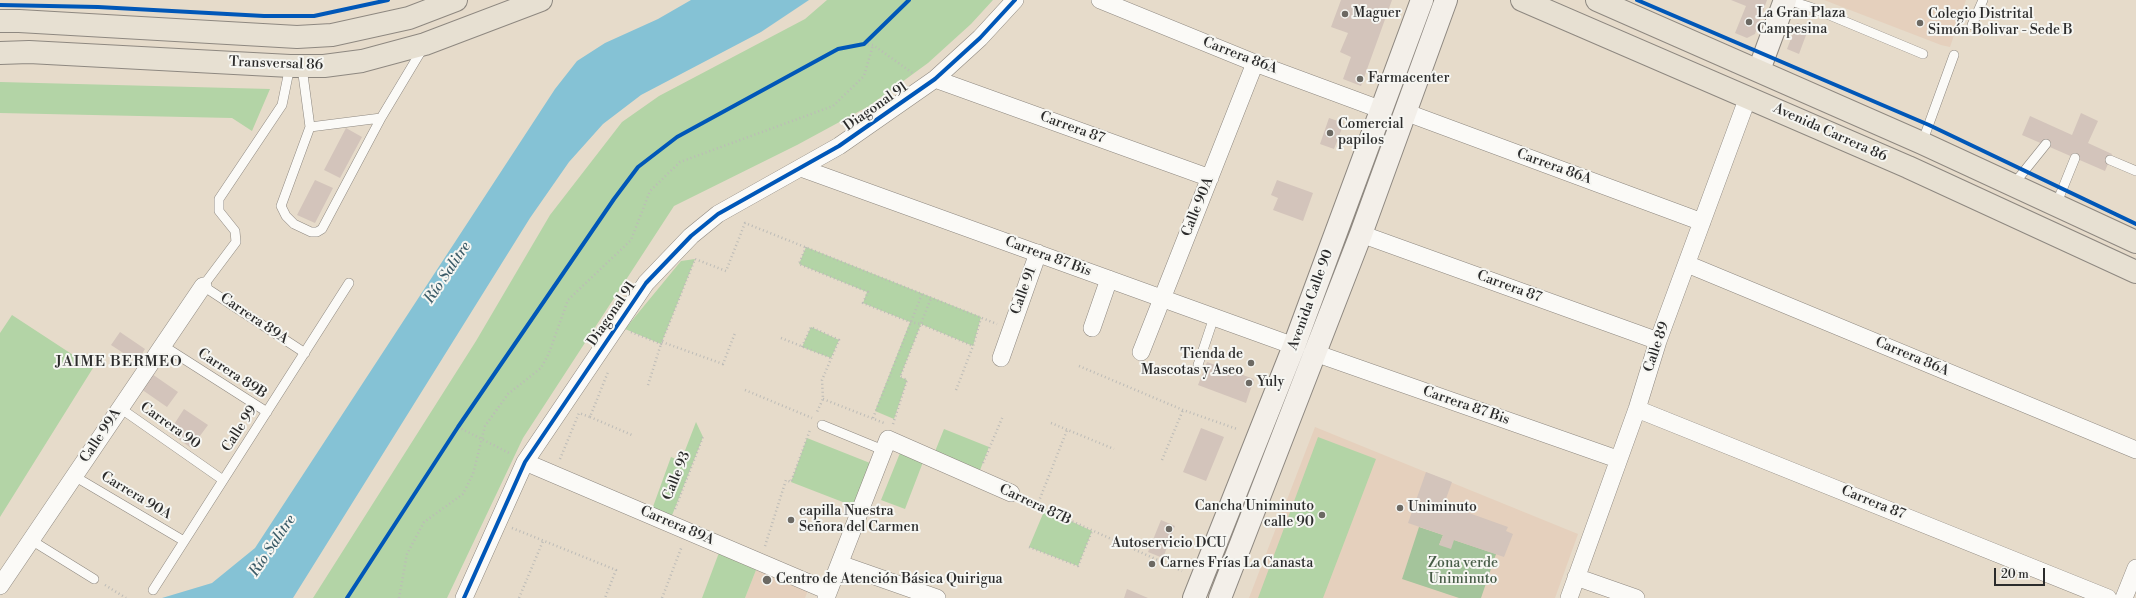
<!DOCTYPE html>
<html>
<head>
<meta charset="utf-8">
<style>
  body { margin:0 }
  #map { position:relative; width:2136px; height:598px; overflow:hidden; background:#e6dbca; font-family:"Libre Bodoni",serif }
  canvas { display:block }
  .scale { position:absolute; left:1994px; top:568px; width:51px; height:18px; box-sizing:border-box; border:2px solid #2b2b2b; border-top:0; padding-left:5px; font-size:12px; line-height:14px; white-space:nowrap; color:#2b2b2b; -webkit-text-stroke:3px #f6f6f2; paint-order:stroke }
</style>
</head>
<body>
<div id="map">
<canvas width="2136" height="598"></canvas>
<div class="scale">20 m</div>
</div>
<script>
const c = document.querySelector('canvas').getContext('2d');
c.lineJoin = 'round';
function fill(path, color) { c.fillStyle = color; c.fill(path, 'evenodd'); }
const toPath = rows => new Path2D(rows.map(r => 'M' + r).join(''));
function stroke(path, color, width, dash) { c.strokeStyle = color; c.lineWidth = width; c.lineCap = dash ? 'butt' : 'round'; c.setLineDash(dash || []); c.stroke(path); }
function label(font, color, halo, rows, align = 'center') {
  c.font = font + ' "Libre Bodoni",serif'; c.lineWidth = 4; c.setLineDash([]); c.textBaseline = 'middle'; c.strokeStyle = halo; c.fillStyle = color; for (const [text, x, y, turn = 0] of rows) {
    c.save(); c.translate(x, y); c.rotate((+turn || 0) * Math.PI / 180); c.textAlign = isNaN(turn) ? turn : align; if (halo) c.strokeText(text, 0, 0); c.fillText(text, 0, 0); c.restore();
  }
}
const built = toPath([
  [1824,0,1966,0,1950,47,1941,45],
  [1315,427,1578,534,1555,598,1249,598],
  [756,570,808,590,805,598,745,598]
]);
const green = toPath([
  [827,0,993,0,971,24,928,63,869,106,797,145,674,206,523,438,447,598,313,598,476,341,550,215,622,122,659,96,805,19],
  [0,82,270,89,252,131,232,118,0,113],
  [806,247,981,317,973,346,921,324,900,377,907,380,894,419,875,411,910,322,863,303,867,292,799,264],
  [695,259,661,344,625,329,681,261],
  [12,315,93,368,0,517,0,333],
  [811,327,839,340,831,358,802,347],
  [696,422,703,437,669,523,650,515,671,457,681,461],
  [944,429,989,447,977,478,932,459],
  [1318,437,1376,459,1323,598,1258,598],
  [807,438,870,463,853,506,791,482],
  [900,453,923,462,905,509,881,500],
  [1045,509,1092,531,1078,566,1029,547],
  [720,550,758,565,745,598,702,598]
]);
const forest = toPath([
  [1419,527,1443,535,1439,545,1454,540,1496,554,1481,598,1459,598,1402,579]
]);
const water = toPath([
  [691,0,809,0,761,32,641,95,603,124,569,162,530,218,293,598,162,598,212,583,255,548,555,89,577,61,605,43,658,19]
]);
const building = toPath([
  [1341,0,1392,0,1361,86,1343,79,1351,57,1340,52,1348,33,1331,27],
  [1731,0,1767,0,1755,34,1747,38,1735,33,1746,6],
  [1797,23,1809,27,1799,54,1787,49],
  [2081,113,2098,121,2088,143,2112,154,2105,171,2022,135,2030,116,2072,135],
  [1329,118,1344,123,1334,149,1320,144],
  [346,128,362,137,340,178,324,170],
  [315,180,333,188,315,223,297,215],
  [1277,180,1313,193,1303,221,1273,210,1278,198,1271,195],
  [120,332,145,349,137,362,111,345],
  [1207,362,1254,379,1246,403,1198,385],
  [152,374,178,392,167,407,141,389],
  [184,409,208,425,191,448,169,432],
  [1201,428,1224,437,1206,481,1183,472],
  [1426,472,1452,482,1444,504,1508,527,1506,531,1513,534,1504,557,1454,540,1451,549,1439,545,1443,535,1408,523],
  [1161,520,1175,526,1163,558,1148,552],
  [1127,589,1148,598,1124,598]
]);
const path = toPath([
  [864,44,873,45,914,74],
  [806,247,799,264,868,292,863,303,910,322,921,324,973,346,981,318],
  [631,332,661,344,695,259,726,271,745,223,997,324],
  [781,338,831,358],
  [662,342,723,364,735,333],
  [802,347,811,327,839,340,822,380,823,399,816,414],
  [1079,366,1183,410,1237,429],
  [648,385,661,344],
  [745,390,812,418],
  [956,390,973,346],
  [823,399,884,423],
  [590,417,632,435],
  [873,418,922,294],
  [1051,423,1114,449],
  [893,424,907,380,900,377,931,298],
  [458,427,511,454],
  [560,459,579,413,590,417,608,372],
  [1162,460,1183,410],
  [983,463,1003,416],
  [1025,500,1182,571],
  [1037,506,1067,430],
  [675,509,703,437],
  [512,528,616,570,605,598],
  [765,546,786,480,791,482,810,430],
  [1029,547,1078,566,1092,531],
  [105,585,126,598],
  [399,598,407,554,424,522,463,494,473,474,485,426,508,394,541,368,549,353,568,300,631,240,650,191,680,162,833,106,864,76,873,45],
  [519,598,543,541],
  [662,598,682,546]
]);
const lane = toPath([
  [1787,0,1810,7,1923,54],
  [1972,25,1983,0],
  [290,66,282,105,219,199,219,211,235,231,236,242,203,286,305,353],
  [302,67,310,127,381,118,423,48],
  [310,127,281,206,286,216,294,224,311,232,317,232,322,229,381,118],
  [1922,143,1954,55],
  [2110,160,2136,171],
  [2013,185,2046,144],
  [2056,205,2075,158],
  [162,345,267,412],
  [1198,365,1214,317],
  [120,408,223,480],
  [822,425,883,450],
  [74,476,184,541],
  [31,540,94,579],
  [153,590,349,283]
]);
const street = toPath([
  [1100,0,1255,63,1382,110],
  [935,79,1210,178],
  [1405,112,1702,222],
  [801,168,1294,346],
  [1361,234,1658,341],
  [1687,264,2136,450],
  [1092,328,1109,279],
  [1141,352,1255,63],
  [1315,353,1617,459],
  [1001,358,1038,253],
  [1637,409,2108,598],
  [525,462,828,591],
  [840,564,937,598],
  [1576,577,1636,598],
  [0,586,203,286],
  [464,598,525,462,646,283,691,236,718,214,839,146,935,79,980,38,1015,0],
  [826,598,888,439,1011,493],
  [1569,598,1637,409,1658,341,1748,97],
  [2124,598,2136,568]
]);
const secondary = toPath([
  [1759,70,1785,0],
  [1194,598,1294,346,1422,0],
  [1220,598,1361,234,1446,0]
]);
const primary = toPath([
  [1522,0,1908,167,2136,272],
  [1597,0,1922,143,2136,242],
  [0,21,19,21,297,37,332,35,409,18,456,0],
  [0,53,29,52,290,66,324,66,362,61,425,44,541,0]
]);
const cycleway = toPath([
  [1637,0,1929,125,2136,224],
  [0,5,98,7,264,16,314,16,388,0],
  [347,598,458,427,614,199,638,167,677,137,838,49,864,44,909,0],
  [464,598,525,462,646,283,691,236,718,214,839,146,935,79,980,38,1015,0]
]);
const markers = [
  [1345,14,4,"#6c6963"],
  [1749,22,4,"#6c6963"],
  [1920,23,4,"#6c6963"],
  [1360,79,4,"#6c6963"],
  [1330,133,4,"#6c6963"],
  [1251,363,4,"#6c6963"],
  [1249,383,4,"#6c6963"],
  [1400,508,4,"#6c6963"],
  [1322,515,4,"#6c6963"],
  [791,520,4,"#6c6963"],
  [1169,529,4,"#6c6963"],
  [1152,564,4,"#6c6963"],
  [767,580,5,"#6c6963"]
];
const poiNames = [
  ["Maguer",1353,14],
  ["La Gran Plaza",1757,14],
  ["Campesina",1757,30],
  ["Colegio Distrital",1928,15],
  ["Simón Bolivar - Sede B",1928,31],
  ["Farmacenter",1368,79],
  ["Comercial",1338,125],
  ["papilos",1338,141],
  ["Tienda de",1243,355,"right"],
  ["Mascotas y Aseo",1243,371,"right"],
  ["Yuly",1257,383],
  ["Cancha Uniminuto",1314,507,"right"],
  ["calle 90",1314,523,"right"],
  ["Uniminuto",1408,508],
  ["capilla Nuestra",799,512],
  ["Señora del Carmen",799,528],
  ["Autoservicio DCU",1169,544,"center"],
  ["Carnes Frías La Canasta",1160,564],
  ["Centro de Atención Básica Quirigua",776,580]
];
const streetNames = [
  ["Carrera 86A",1240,56,21],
  ["Transversal 86",276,64,2],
  ["Diagonal 91",876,107,-35],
  ["Carrera 87",1072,128,20],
  ["Avenida Carrera 86",1830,133,24],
  ["Carrera 86A",1554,167,20],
  ["Calle 90A",1198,207,-68],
  ["Carrera 87 Bis",1048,257,20],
  ["Carrera 87",1509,287,20],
  ["Calle 91",1024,291,-70],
  ["Avenida Calle 90",1311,300,-70],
  ["Diagonal 91",612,314,-56],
  ["Carrera 89A",254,319,34],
  ["Calle 89",1657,347,-71],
  ["Carrera 86A",1912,357,23],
  ["Carrera 89B",232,374,33],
  ["Carrera 87 Bis",1466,406,19],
  ["Carrera 90",170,426,35],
  ["Calle 99",240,429,-57],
  ["Calle 99A",101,436,-56],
  ["Calle 93",677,476,-68],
  ["Carrera 90A",136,496,31],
  ["Carrera 87",1873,503,22],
  ["Carrera 87B",1035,505,25],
  ["Carrera 89A",677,526,23]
];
const parkNames = [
  ["Zona verde",1463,564],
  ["Uniminuto",1463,580]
];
const waterNames = [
  ["Río Salitre",448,273,-56],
  ["Río Salitre",273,546,-56]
];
const neighbourhoodNames = [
  ["JAIME BERMEO",119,362]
];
fill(built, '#e5d0bd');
fill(green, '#b3d4a6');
fill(forest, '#a4c49b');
fill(water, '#85c2d5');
fill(building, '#d3c4bb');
stroke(lane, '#8e8880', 10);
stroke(street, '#8e8880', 18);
stroke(secondary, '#8e8880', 24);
stroke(primary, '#8e8880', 24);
stroke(path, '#bcbbb7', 2.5, [1, 3]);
stroke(lane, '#fbfaf7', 9);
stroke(street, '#fbfaf7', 17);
stroke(secondary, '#f3efe9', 22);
stroke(primary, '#e7e0d2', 22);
stroke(cycleway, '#0057b8', 4);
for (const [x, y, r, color] of markers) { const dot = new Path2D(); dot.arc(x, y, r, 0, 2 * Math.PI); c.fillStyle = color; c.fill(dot); stroke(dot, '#f6f6f2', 1.5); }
label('14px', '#2b2b2b', '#f6f6f2', poiNames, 'left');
label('14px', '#2b2b2b', '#f6f6f2', streetNames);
label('14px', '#475c47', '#f6f6f2', parkNames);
label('italic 15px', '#3c5c68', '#f6f6f2', waterNames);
c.letterSpacing = '1px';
label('15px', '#2b2b2b', '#f6f6f2', neighbourhoodNames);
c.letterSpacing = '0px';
</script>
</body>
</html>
